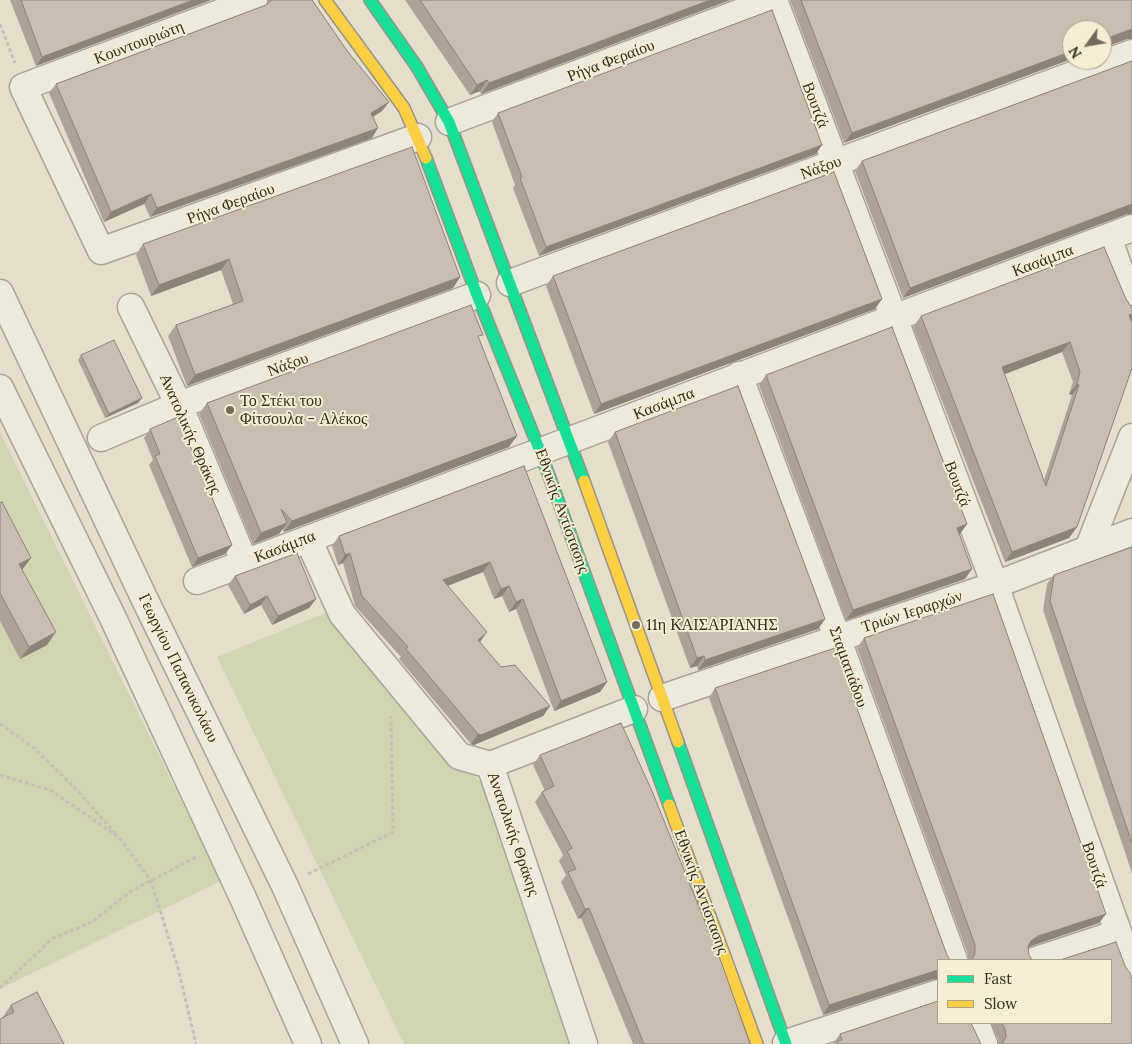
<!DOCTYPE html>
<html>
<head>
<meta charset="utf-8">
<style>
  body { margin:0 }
  #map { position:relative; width:1132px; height:1044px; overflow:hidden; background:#e4dfcd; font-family:Lora,serif }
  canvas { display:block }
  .legend { position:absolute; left:937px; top:959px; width:175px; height:65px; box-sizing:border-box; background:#f5eed2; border:1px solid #a9a08a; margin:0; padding:6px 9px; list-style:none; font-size:15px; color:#382c1e }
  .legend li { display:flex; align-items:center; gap:10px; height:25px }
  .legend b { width:25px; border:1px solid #a9a08a }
  .north { position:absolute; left:1062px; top:20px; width:50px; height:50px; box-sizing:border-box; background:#f5eed2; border:1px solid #a9a08a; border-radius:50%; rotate:238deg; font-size:14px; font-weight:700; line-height:20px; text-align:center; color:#382c1e }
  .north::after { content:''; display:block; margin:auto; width:18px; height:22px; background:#746b5b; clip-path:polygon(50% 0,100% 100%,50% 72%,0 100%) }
</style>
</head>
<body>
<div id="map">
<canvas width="1132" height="1044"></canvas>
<ul class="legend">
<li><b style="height:6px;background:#16e098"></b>Fast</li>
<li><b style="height:6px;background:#ffcf43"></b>Slow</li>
</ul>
<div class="north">N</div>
</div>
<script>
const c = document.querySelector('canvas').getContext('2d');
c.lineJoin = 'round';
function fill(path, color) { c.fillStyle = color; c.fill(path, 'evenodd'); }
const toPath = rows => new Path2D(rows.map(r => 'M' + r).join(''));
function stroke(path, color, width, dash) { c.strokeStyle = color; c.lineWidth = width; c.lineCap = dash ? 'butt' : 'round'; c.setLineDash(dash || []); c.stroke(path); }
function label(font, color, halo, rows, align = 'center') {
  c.font = font + ' Lora,serif'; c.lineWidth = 4; c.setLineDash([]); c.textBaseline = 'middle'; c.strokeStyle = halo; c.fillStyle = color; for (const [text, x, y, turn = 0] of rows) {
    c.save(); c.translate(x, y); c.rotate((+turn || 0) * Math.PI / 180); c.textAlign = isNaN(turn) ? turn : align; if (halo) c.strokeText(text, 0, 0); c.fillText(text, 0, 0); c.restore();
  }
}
const green = toPath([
  [0,432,221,881,0,989],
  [330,611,442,750,484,784,576,1044,404,1044,217,657]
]);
const path = toPath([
  [0,24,15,63],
  [0,724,34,748,75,788,115,833],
  [0,775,50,790,120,838,151,881,178,968,196,1044],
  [308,874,393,832,391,716],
  [0,988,53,938,92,922,131,891,196,857]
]);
const street = toPath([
  [254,0,23,87,101,251,418,137],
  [774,0,995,585,1132,971],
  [449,122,773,0],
  [1108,237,1132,304],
  [510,283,1132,53],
  [0,293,145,600,285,886,355,1044],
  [131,307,179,405,245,563],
  [739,375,837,637,954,960],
  [0,388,113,618,243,898,308,1044],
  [101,438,179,405,477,295],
  [308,539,342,614,459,756,490,765],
  [1088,549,1132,437],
  [197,581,1132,228],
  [662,698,995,585,1132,532],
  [490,765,584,1044],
  [490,765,634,709],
  [1036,960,1118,933],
  [976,1023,984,1044],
  [786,1043,938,993]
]);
const fast = toPath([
  [370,0,417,67,449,122,584,481],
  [426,158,477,295,540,451,669,805],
  [678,742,786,1044]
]);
const slow = toPath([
  [325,0,404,108,426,158],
  [584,481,678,742],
  [669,805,757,1044]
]);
const wall = toPath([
  [10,0,211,0,36,66],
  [268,0,312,0,348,52,389,102,382,111,373,117,372,138,150,217,144,204,104,222,49,93,56,84,266,5,269,3],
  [405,0,730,0,481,94,480,91,470,95],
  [790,0,1132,0,1127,39,1102,48,1102,30,844,143],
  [1132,61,1132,214,1127,214,903,298,855,171,862,161],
  [498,113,816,154,539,256,513,188,515,185,492,122],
  [143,244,460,277,453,288,187,386,168,336,176,325,233,304,221,270,151,296,136,255],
  [553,276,875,309,594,414,546,286],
  [1126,299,1130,305,1132,306,1132,322,1077,527,1069,538,1005,562,913,327,921,316],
  [1062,352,1073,382,1069,394,1072,395,1044,480,1004,374],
  [479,339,509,447,284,532,282,529,279,534,253,544,199,414,207,403],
  [81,355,138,403,105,418,78,360],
  [766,375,967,524,959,535,965,579,846,620,759,385],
  [150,429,232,545,225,554,192,567,149,465,153,460,144,438],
  [615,432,825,619,818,629,698,670,697,666,690,668,608,442],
  [524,466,607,682,600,692,554,711,516,609,509,612,502,596,494,599,483,572,448,586,480,642,501,667,550,706,543,716,474,745,471,744,399,659,401,657,355,606,343,563,338,565,332,546,339,536],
  [0,503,47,645,20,659,0,621],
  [1132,547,1132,873,1043,610,1047,584,1054,575],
  [235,576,316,599,309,608,272,625,261,605,244,614,228,585],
  [864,638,1099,923,1031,946,1028,948,1029,955,1032,960,968,960,968,955,857,648],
  [715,688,938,960,938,979,933,979,823,1015,709,698],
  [540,755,750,1044,633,1044,581,918,578,919,561,882,566,875,559,861,563,855,535,802,542,792,545,791,533,765],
  [1125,966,1132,1044,998,1044,998,1039,990,1023,1111,1023],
  [11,1005,64,1044,2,1018],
  [840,1034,981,1044,833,1044]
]);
const shadedWall = toPath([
  [193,0,211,0,36,66,42,57],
  [710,0,730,0,481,94,489,83],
  [1132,29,1132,39,1127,39,1102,48,1102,40],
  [1072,51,1072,59,844,143,852,133],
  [487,80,480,91,470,95,477,85],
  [389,102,382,111,364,122,371,113],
  [378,128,372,138,150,217,157,208],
  [822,145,816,154,539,256,546,247],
  [151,194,144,204,104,222,111,212],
  [1132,204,1132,214,1127,214,903,298,910,288],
  [229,259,221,270,151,296,159,285],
  [460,277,453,288,187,386,195,375],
  [882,299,875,309,594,414,601,404],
  [1132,314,1132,322,1122,326,1129,315],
  [1070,342,1062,352,995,378,1002,367],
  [1077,384,1079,385,1072,395,1069,394],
  [142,398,138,403,105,418,109,414],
  [517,436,509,447,284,532,292,521],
  [287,523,279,534,253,544,261,533],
  [967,524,960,534,950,538,957,528],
  [1077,527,1069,538,1005,562,1012,552],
  [232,545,225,554,192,567,198,558],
  [350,553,343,563,338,565,345,555],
  [31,558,22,570,19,564],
  [490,562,483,572,436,590,443,580],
  [972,569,965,579,846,620,853,610],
  [509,586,502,596,494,599,501,589],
  [267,596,261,605,244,614,250,605],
  [316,599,309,608,272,625,278,616],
  [523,599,516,609,509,612,516,602],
  [825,619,818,629,698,670,705,660],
  [56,632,47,645,20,659,29,647],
  [487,632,480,642,478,640],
  [704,656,697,666,690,668,697,658],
  [607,682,600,692,554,711,561,701],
  [550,706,543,716,474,745,471,744,478,734],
  [589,908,581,918,578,919,585,909],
  [1106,914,1099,923,1031,946,1025,950,1031,941,1038,936],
  [938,970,938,979,933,979,823,1015,829,1005]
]);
const building = toPath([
  [21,0,193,0,42,57,21,0],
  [272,0,312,0,348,52,389,102,371,113,378,128,157,208,151,194,111,212,56,84,266,5,272,0],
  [420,0,710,0,489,83,487,80,477,85,420,0],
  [801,0,1132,0,1132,29,1102,40,1102,30,1072,30,1072,51,852,133,801,0],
  [772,10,822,145,546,247,520,178,522,177,498,113,772,10],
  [1132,61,1132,204,910,288,862,161,1132,61],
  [412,147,460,277,195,375,176,325,243,301,229,259,159,285,143,244,412,147],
  [834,172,882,299,601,404,553,276,834,172],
  [1104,247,1126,299,1130,305,1132,306,1132,314,1129,315,1132,323,1132,368,1077,527,1012,552,921,316,1104,247],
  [1070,342,1080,372,1077,384,1079,385,1046,486,1002,367,1070,342],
  [471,305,483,335,478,336,517,436,292,521,281,509,287,523,261,533,207,403,471,305],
  [892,327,967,524,957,528,972,569,853,610,766,375,892,327],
  [114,340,142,398,109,414,81,355,114,340],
  [738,386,825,619,705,660,704,656,697,658,615,432,738,386],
  [178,417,232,545,198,558,155,456,160,454,150,429,178,417],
  [524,466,607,682,561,701,523,599,516,602,509,586,501,589,490,562,443,580,487,632,478,640,501,667,515,665,550,706,481,735,478,734,406,649,408,647,362,596,350,553,345,555,339,536,524,466],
  [2,502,31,558,19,564,56,632,29,647,0,593,0,503,2,502],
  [1132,547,1132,843,1050,601,1054,575,1132,547],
  [297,553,316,599,278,616,267,596,250,605,235,576,297,553],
  [993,594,1106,914,1038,936,1031,941,1028,947,1029,955,1032,960,972,960,975,953,975,945,864,638,993,594],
  [835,648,947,955,950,960,938,960,938,970,829,1005,715,688,835,648],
  [621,723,652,791,722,964,750,1044,644,1044,589,908,585,909,568,872,576,869,567,851,572,848,542,792,554,786,540,755,621,723],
  [1116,942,1125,966,1130,973,1132,980,1132,1044,1002,1044,1006,1037,1005,1029,1002,1023,1111,1023,1111,960,1060,960,1116,942],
  [37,992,64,1044,0,1044,0,1019,14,1012,11,1005,37,992],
  [938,1001,938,1023,971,1023,981,1044,838,1044,838,1041,842,1040,840,1034,938,1001]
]);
const markers = [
  [230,410,5,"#746b5b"],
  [636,625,5,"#746b5b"]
];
const streetNames = [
  ["Κουντουριώτη",139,43,-21],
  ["Ρήγα Φεραίου",611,61,-21],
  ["Βουτζά",815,105,69],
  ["Νάξου",821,168,-20],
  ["Ρήγα Φεραίου",231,204,-20],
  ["Κασάμπα",1043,261,-21],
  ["Νάξου",288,365,-20],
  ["Κασάμπα",664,404,-21],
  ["Ανατολικής Θράκης",190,434,66],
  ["Βουτζά",957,484,69],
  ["Εθνικής Αντίστασης",562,511,70],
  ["Κασάμπα",285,547,-21],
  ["Τριών Ιεραρχών",912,612,-18],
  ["Σταματιάδου",848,667,70],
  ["Γεωργίου Παπανικολάου",178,668,64],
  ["Ανατολικής Θράκης",513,834,71],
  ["Βουτζά",1094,865,71],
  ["Εθνικής Αντίστασης",701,892,70]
];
const poiNames = [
  ["Το Στέκι του",240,401],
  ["Φίτσουλα - Αλέκος",240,419],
  ["11η ΚΑΙΣΑΡΙΑΝΗΣ",646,625]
];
fill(green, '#d1d5af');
stroke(street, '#a9a496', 29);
stroke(fast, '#999386', 14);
stroke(slow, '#999386', 14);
stroke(path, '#c5c0b5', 3, [4, 2.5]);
stroke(street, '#ece9de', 26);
stroke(fast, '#16e098', 11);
stroke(slow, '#ffcf43', 11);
fill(wall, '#aca396');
fill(shadedWall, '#8c847a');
fill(building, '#c8bdae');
stroke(building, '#8c847a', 1);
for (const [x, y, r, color] of markers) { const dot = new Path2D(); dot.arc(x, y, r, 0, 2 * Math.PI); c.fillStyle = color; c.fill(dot); stroke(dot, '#f5eed2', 2); }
label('16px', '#382c1e', '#f5eed2', streetNames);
label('16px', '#382c1e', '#f5eed2', poiNames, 'left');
</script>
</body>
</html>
